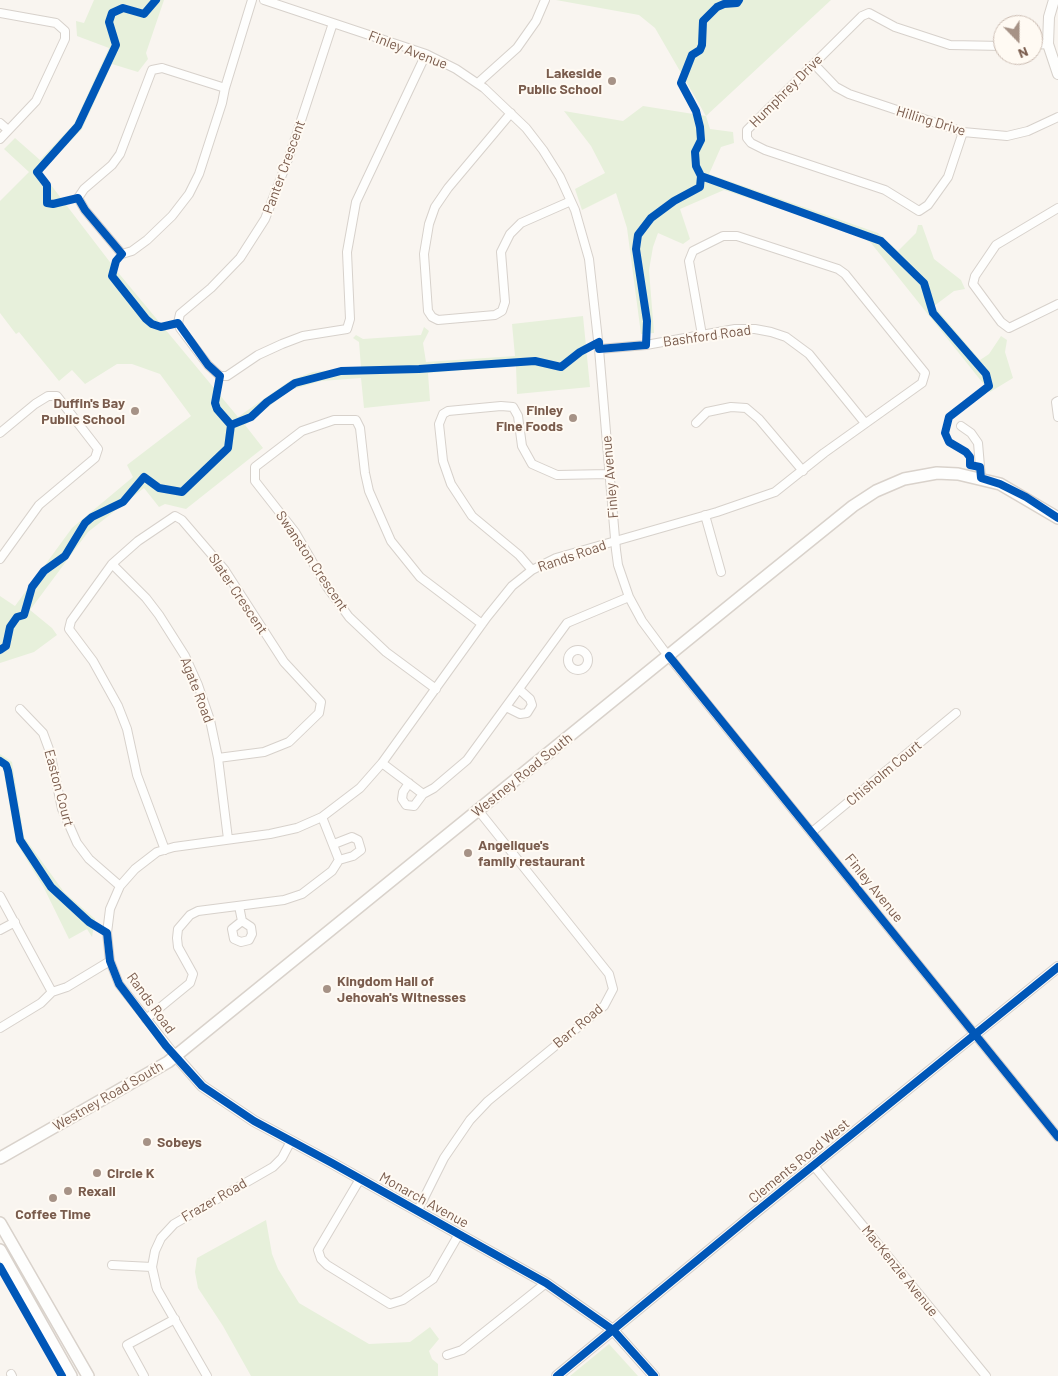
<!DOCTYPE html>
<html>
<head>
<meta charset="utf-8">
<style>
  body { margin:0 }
  #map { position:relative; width:1058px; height:1376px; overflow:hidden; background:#f9f5f0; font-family:Barlow,sans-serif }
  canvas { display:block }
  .north { position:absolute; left:993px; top:15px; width:50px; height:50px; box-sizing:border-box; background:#fffaf3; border:1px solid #cabbb1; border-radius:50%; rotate:158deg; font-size:14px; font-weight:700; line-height:20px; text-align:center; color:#7a5c4d }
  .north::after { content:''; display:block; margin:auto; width:18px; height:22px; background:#a69286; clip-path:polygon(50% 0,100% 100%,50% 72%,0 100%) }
</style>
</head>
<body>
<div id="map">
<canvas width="1058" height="1376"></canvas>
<div class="north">N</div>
</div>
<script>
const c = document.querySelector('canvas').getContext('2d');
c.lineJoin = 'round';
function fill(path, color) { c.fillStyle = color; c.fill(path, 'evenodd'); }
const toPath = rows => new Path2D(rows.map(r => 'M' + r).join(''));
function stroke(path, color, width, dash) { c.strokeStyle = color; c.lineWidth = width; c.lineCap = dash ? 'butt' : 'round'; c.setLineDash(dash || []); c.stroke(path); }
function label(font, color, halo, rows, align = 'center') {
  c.font = font + ' Barlow,sans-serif'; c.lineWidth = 4; c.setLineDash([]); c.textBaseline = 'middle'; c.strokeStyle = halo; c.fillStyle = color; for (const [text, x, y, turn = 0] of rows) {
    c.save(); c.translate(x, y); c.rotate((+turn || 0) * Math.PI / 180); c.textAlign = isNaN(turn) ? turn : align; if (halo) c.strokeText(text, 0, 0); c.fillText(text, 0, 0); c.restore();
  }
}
const green = toPath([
  [94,0,164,0,146,53,148,59,138,72,112,64,82,129,41,172,116,270,238,417,291,380,313,372,361,367,359,342,353,338,356,335,363,339,421,335,424,327,429,331,423,343,426,362,515,356,512,324,583,316,590,387,517,394,516,366,428,373,430,401,364,408,361,378,321,381,290,390,245,425,263,448,186,509,165,504,159,507,144,488,88,532,30,610,52,628,57,635,34,652,0,663,0,596,15,606,72,528,133,477,127,465,191,416,160,374,132,364,117,364,85,384,72,370,59,381,19,332,16,334,0,313,0,201,29,172,4,149,15,138,40,160,74,124,109,48,77,36,76,21,84,23],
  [556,0,831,0,706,116,710,129,733,132,734,143,721,147,709,174,878,233,898,251,916,233,918,225,922,225,934,259,961,280,965,289,954,291,934,306,980,360,989,354,1001,336,1007,340,1005,352,1013,378,990,392,871,243,859,235,724,190,680,209,690,239,683,244,658,233,653,247,649,270,654,333,641,334,627,228,616,193,582,210,575,189,605,173,591,146,564,111,623,121,643,106,706,116,655,28,639,15],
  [0,754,12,762,24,837,64,892,95,919,92,937,87,929,69,939,44,888,16,842,3,768,0,766],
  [266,1220,272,1254,278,1269,299,1303,369,1344,410,1342,430,1327,439,1339,429,1351,432,1359,438,1364,438,1376,251,1376,223,1326,198,1288,195,1272,197,1258],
  [609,1344,638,1376,570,1376]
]);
const minor = toPath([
  [264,0,426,54,456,69,484,88,526,128,543,150,560,177,575,210,589,259,599,349,616,550,618,565,629,597,642,621,662,648,1058,1137],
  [0,13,56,23,65,31,65,39,36,101,0,139],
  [333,23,290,154,265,219,240,258,211,288,180,314,178,323,180,328,208,365,220,376,227,376,258,355,282,344,303,336,347,329,350,319,347,252,356,202,426,54],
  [1033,45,1048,44],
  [814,64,836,87,849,94,963,132,1007,136,1028,131,1058,117],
  [162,68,225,88,222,103,199,174,189,194,172,216,147,240,132,251,122,254,85,210,78,198,84,189,112,165,120,154,152,70,162,68],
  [478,83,517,48,536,21,545,0],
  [225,88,252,0],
  [511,113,448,188,435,207,429,224,424,254,428,311,432,317,438,320,495,315,502,311,505,302,501,252,510,234,521,223,571,201],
  [0,123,8,130],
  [963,132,948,177,928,205,919,211,885,190,765,150,751,143,747,138,747,130,862,16,869,13,895,27,950,45,1003,46],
  [1058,208,996,245,975,276,973,284,1001,322,1009,328,1058,304],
  [599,349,646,345,735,329,755,329,771,332,786,337,809,354,865,423],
  [1058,401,1056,402,1058,417],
  [696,423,707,412,731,407,746,408,759,419,803,471],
  [961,426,971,433,978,443,981,478],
  [0,433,35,404,48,396,57,396,98,449,95,458,39,505,0,559],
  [705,515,721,572],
  [112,564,146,598,159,615,185,656,198,685,210,720,218,758,228,839],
  [532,570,519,555,472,516,451,484,443,461,439,424,443,414,448,411,501,406,513,407,518,416,522,446,532,464,557,475,609,474],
  '568 660a10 10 0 1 1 20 0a10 10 0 1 1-20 0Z',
  [436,689,386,652,349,617,327,587,295,532,255,481,255,467,302,431,334,420,356,420,360,428,365,473,369,491,391,541,420,577,482,624],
  [506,707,520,714,527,713,532,705,530,699,520,690],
  [20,709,43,733,50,752,62,809,77,843,89,859,120,886],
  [382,763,423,794],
  [409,783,403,792,402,799,406,805,414,806,423,794,434,788,467,760,567,623,629,597],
  [322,817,339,860],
  [812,832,956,713],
  [165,850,137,775,127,729,118,706,93,661,69,629,71,621,112,564,138,541,175,516,182,520,224,569,284,662,321,702,319,713,289,742,264,752,218,758],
  [0,896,52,992],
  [239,906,242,921,232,929,234,939,241,942,249,940,252,934,251,927,242,921],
  [0,930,15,922],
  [146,1019,190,983,193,974,178,947,177,938,178,929,190,915,198,911,284,900,302,894,332,871,339,860,353,856,361,850,358,840,352,837,334,844],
  [0,1028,41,1003,52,992,67,987,110,961],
  [175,1055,119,984,110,961,107,933,110,909,120,886,135,869,157,852,174,847,270,834,297,828,322,817,360,788,382,763,487,617,512,586,532,570,556,558,717,512,775,492,824,453,922,383,925,373,845,274,838,269,737,236,723,236,693,251,689,261,702,335],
  [814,1166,986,1376],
  [360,1179,318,1250,321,1259,327,1265,390,1304,403,1300,433,1279,459,1234],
  [418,1210,444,1158,470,1120,488,1101,604,1006,613,989,609,974,478,810],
  [112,1265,152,1267],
  [447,1355,462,1350,546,1283],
  [11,1374,12,1376],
  [144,1376,127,1345,175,1319],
  [207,1376,157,1289,152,1267,155,1251,161,1238,174,1224,273,1167,282,1158,291,1141]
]);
const tertiary = toPath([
  [1054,0,1049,17,1048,44,1058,74],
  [175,1055,202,1086,254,1121,332,1163,546,1283,613,1330,654,1376],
  [557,1376,751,1216,1058,967]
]);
const secondary = toPath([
  [0,1158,168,1062,744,594,853,506,876,491,904,479,937,473,958,474,1000,484,1058,518],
  [0,1223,88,1376],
  [0,1250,71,1376]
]);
const cycleway = toPath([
  [156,0,144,14,123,8,112,13,109,22,116,45,78,126,37,172,47,185,47,203,53,204,78,198,85,210,122,254,116,261,112,276,146,319,152,324,161,327,178,323,208,365,220,376,215,403,217,409,231,425],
  [701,176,881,241,924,283,933,313,986,374,989,386,949,417,945,433,949,442,966,452,970,457,970,465,980,467,981,478,1000,484,1026,497,1058,518],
  [231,425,251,417,267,402,295,383,341,371,419,369,535,361,561,367,580,352,599,342,599,349,646,345,647,321,636,249,638,235,651,218,674,201,700,187,701,176,696,166,695,152,701,140,700,127,696,111,681,83,692,55,700,50,702,45,703,21,717,7,724,4,737,3,739,0],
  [0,650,6,646,10,627,17,617,24,615,32,587,44,571,65,556,85,523,92,517,123,502,144,477,159,488,182,492,228,448,231,425],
  [669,656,1058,1137],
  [0,761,6,765,8,771,20,840,51,887,89,922,107,933,110,961,119,984,166,1046,202,1086,254,1121,332,1163,546,1283,613,1330,654,1376],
  [0,1267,62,1376],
  [557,1376,751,1216,1058,967]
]);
const markers = [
  [612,81,5,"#a69286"],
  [135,411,5,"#a69286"],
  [573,418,5,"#a69286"],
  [468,853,5,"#a69286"],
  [327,989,5,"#a69286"],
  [147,1142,5,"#a69286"],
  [97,1173,5,"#a69286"],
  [68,1191,5,"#a69286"],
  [53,1198,5,"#a69286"]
];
const streetNames = [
  ["Finley Avenue",408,50,21],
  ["Humphrey Drive",786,91,-45],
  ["Hilling Drive",931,121,17],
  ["Panter Crescent",284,167,-70],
  ["Bashford Road",707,336,-8],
  ["Finley Avenue",610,477,-95],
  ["Rands Road",572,556,-19],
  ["Swanston Crescent",312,561,56],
  ["Slater Crescent",238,594,56],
  ["Agate Road",197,690,69],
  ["Chisholm Court",884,773,-40],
  ["Westney Road South",522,775,-39],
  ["Easton Court",59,788,75],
  ["Finley Avenue",874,888,51],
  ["Rands Road",151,1003,54],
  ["Barr Road",578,1026,-40],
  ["Westney Road South",108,1096,-30],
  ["Clements Road West",799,1161,-39],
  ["Frazer Road",214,1200,-30],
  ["Monarch Avenue",424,1200,29],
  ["MacKenzie Avenue",900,1271,51]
];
const poiNames = [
  ["Lakeside",602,73,"right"],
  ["Public School",602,89,"right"],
  ["Duffin's Bay",125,403,"right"],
  ["Public School",125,419,"right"],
  ["Finley",563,410,"right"],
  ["Fine Foods",563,426,"right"],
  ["Angelique's",478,845],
  ["family restaurant",478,861],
  ["Kingdom Hall of",337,981],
  ["Jehovah's Witnesses",337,997],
  ["Sobeys",157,1142],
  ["Circle K",107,1173],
  ["Rexall",78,1191],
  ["Coffee Time",53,1214,"center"]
];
fill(green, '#e7f0db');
stroke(minor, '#d7d1cb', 10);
stroke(tertiary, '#d7d1cb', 12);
stroke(secondary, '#d9d2cb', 14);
stroke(minor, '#fefefd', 8);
stroke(tertiary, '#fefefd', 10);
stroke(secondary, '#fefefd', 11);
stroke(cycleway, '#0057b8', 8);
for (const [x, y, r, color] of markers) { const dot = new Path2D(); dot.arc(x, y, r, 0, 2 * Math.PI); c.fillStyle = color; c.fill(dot); stroke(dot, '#fffaf3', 2); }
label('14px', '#7a5c4d', '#fffaf3', streetNames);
label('bold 14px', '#7a5c4d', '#fffaf3', poiNames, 'left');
</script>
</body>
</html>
